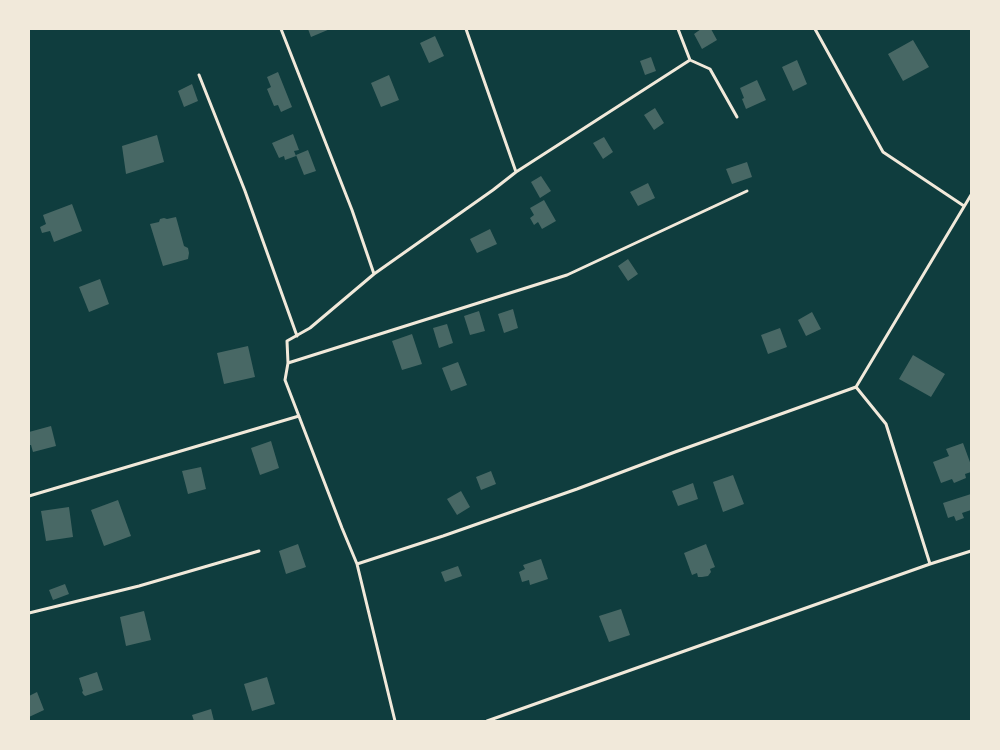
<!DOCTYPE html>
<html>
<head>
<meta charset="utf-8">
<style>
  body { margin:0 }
  #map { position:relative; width:1000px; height:750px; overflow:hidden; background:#0f3d3e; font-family:"Noto Sans",sans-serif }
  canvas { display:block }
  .frame { position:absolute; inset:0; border:30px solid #f1e9da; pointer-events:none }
</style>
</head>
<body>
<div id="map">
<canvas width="1000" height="750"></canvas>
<div class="frame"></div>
</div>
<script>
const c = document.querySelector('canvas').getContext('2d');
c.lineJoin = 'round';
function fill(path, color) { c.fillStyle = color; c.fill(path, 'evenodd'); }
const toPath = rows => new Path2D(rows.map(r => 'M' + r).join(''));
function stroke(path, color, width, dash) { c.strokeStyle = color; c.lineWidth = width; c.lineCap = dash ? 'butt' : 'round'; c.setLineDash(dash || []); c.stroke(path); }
const building = toPath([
  [308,29,330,29,311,37],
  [701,29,711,29,717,40,702,49,694,34],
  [435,36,444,56,429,63,420,43],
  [913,40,929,67,903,81,888,54],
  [651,57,656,71,645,75,640,61],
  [797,60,807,84,793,91,782,67],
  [278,72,292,107,281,112,278,105,274,106,267,89,271,87,267,77],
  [389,75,399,100,381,107,371,83],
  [757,80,766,100,746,109,742,99,744,98,740,88],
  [192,84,198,101,184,107,178,91],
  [655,108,664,123,654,130,644,115],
  [293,134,299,150,294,151,296,156,285,160,284,156,279,158,272,143],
  [157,135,164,162,126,174,122,146],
  [604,137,613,152,603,159,593,143],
  [308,150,316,171,304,175,296,155],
  [747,162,752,177,732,184,726,169],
  [541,176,551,191,540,198,531,182],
  [648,183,655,198,638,206,630,192],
  [544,200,556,221,542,229,538,222,534,225,530,218,534,215,530,208],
  [72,204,82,231,54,242,50,231,42,233,40,227,46,224,43,215],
  [176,217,184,246,188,248,189,253,188,259,163,266,150,224,159,222,160,219,164,218,167,219],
  [490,229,497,244,477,253,470,239],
  [628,259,638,274,628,281,618,266],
  [100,279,109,304,89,312,79,287],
  [513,309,518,328,504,333,498,314],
  [479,311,485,331,470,335,464,316],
  [812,312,821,329,806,336,798,320],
  [447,324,453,343,439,348,433,328],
  [780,328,787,347,768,354,761,335],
  [412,334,422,364,402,370,392,341],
  [248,346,255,377,224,384,217,353],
  [913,355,945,374,931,397,899,379],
  [458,362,467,385,451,391,442,368],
  [51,426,56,446,33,452,31,445,29,445,29,432],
  [271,441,279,468,260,475,251,448],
  [963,443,971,465,971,472,965,474,966,478,954,483,952,479,941,483,933,462,949,456,946,449],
  [201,467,206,489,188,494,182,471],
  [491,471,496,484,481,490,476,477],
  [733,475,744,504,723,512,713,482],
  [693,483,698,499,678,506,672,491],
  [461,491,470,507,457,515,447,499],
  [971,494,971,510,962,513,964,518,956,521,954,516,948,518,943,503],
  [118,500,131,536,104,546,91,510],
  [69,507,73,537,46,541,41,511],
  [298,544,306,567,286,574,279,551],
  [706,544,715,567,710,569,711,572,708,576,702,577,698,577,697,573,692,575,684,553],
  [541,559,548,579,530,585,529,580,522,582,519,572,525,569,523,565],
  [458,566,462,576,445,582,441,572],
  [65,584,69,594,53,600,49,590],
  [621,609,630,635,609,642,599,616],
  [144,611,151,640,126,646,120,617],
  [97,672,103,690,85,696,83,694,82,692,83,691,79,678],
  [267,677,275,704,252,711,244,684],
  [37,692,44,710,29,717,29,696],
  [211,709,214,721,194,721,192,715]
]);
const service = toPath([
  [281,29,352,210,374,274],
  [466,29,516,172],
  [678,29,690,60],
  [815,29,883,152,964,206],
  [199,75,245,191,297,336],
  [288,363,567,275,747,191],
  [856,387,886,424,930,564],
  [29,496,299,416],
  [357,564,443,536,577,489,675,452,856,387,971,195],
  [29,613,139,586,259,551],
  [395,721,357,564,342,528,285,380,288,363,287,341,310,328,374,274,493,190,516,172,690,60,710,69,737,117],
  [487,721,930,564,971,551]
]);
fill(building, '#486865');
stroke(service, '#f1e9da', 3);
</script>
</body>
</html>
